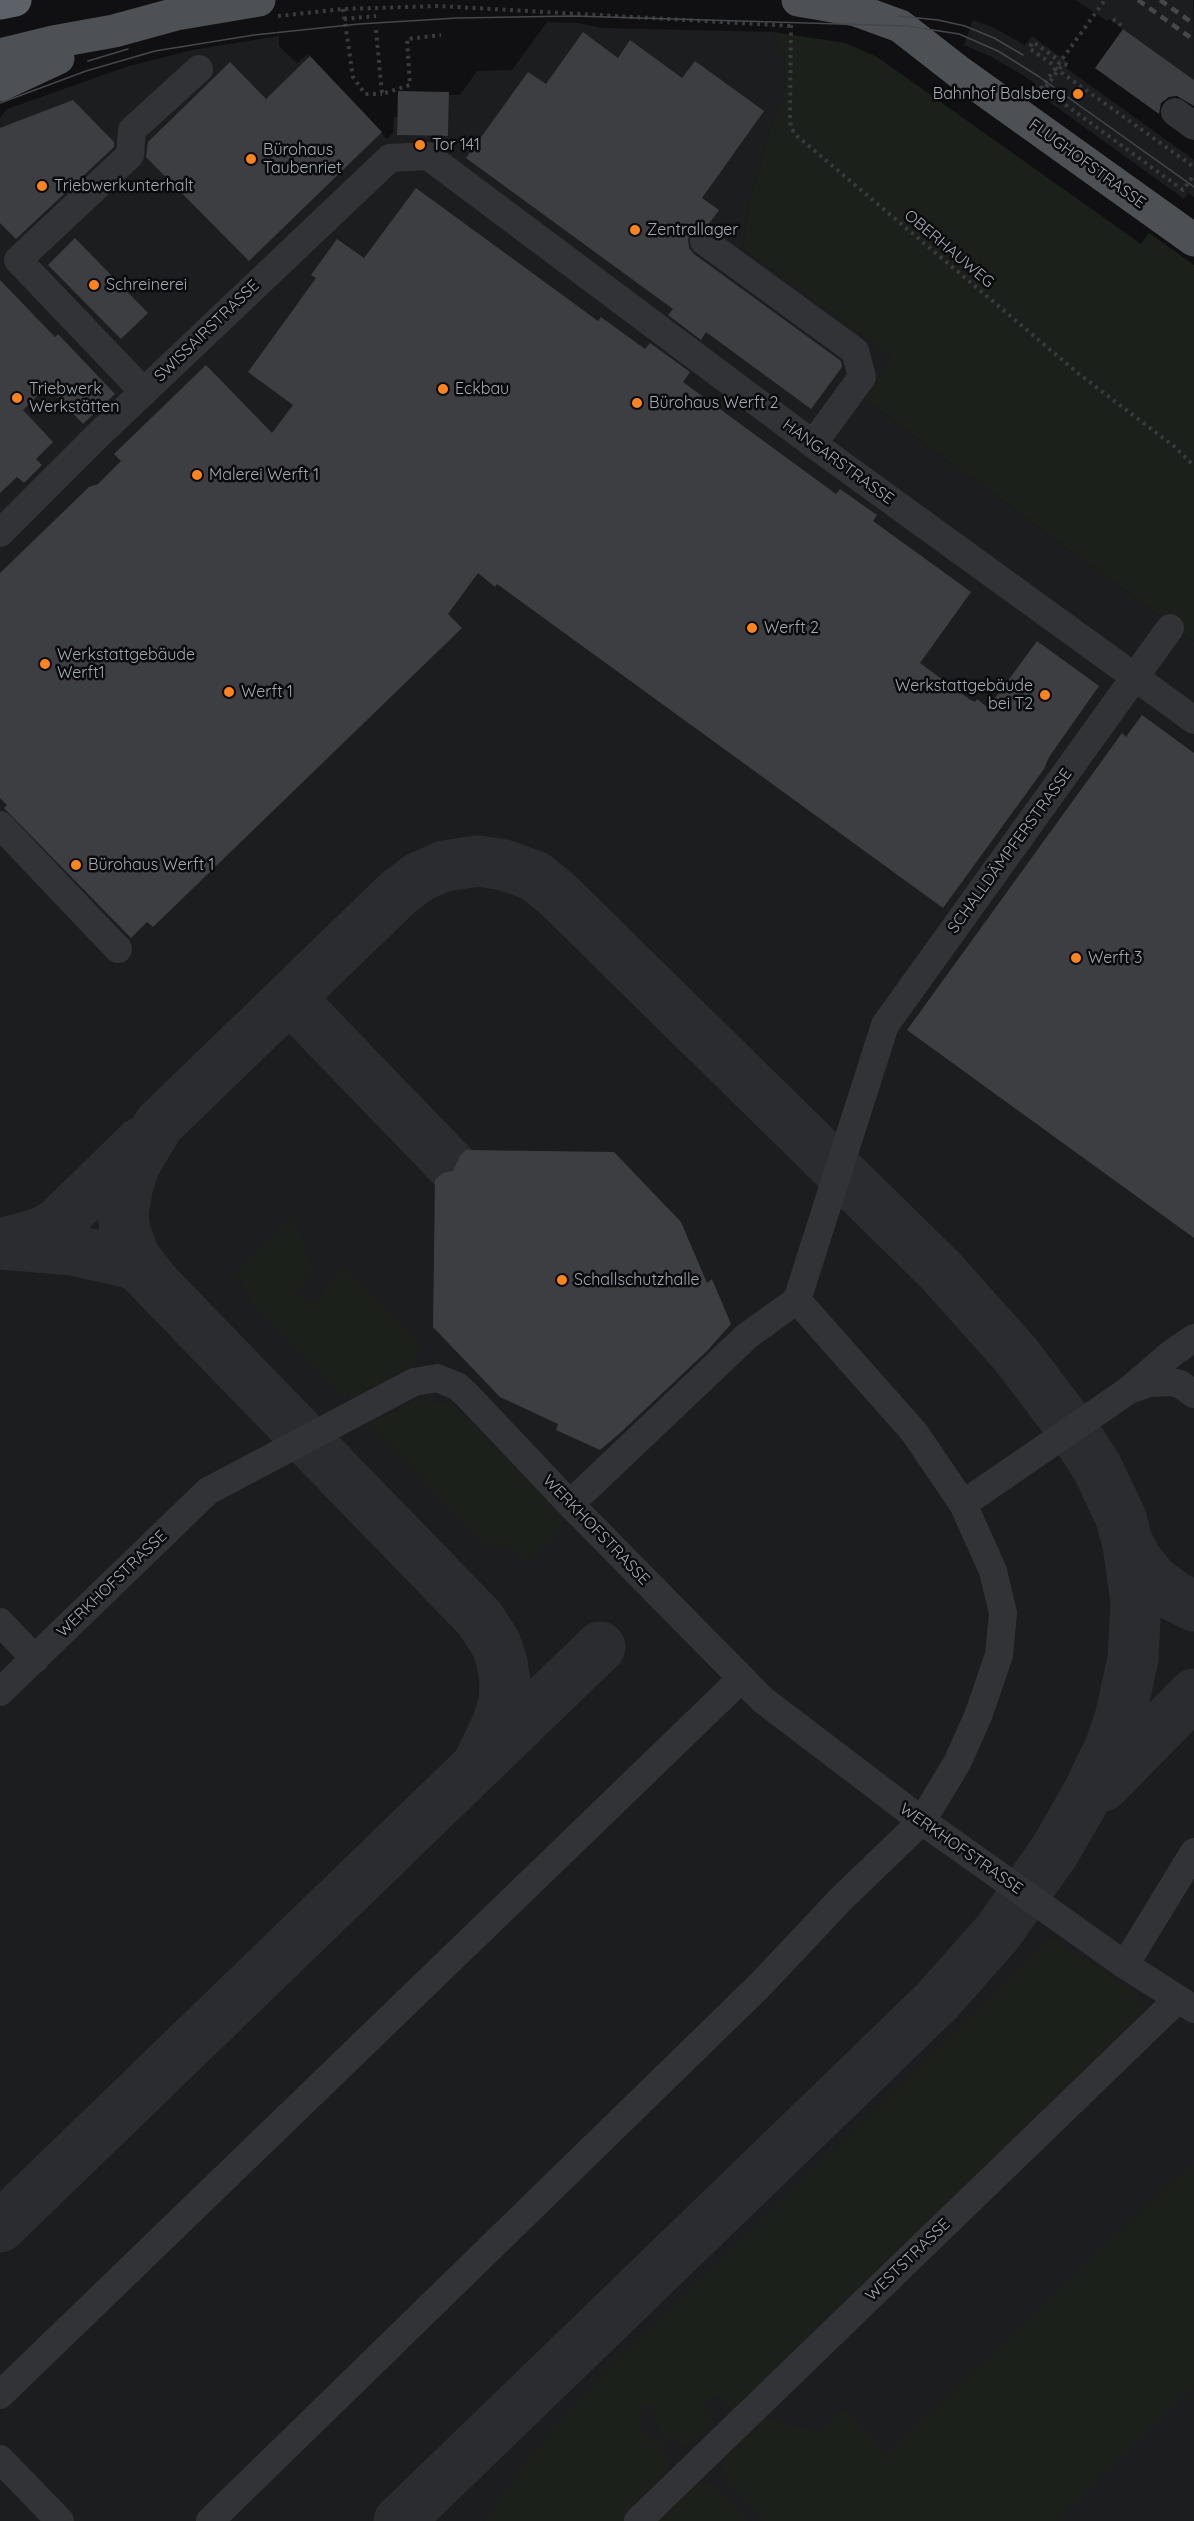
<!DOCTYPE html>
<html>
<head>
<meta charset="utf-8">
<style>
  body { margin:0 }
  canvas { display:block; background:#101012 }
</style>
</head>
<body>
<canvas width="1194" height="2521"></canvas>
<script>
const c = document.querySelector('canvas').getContext('2d');
c.lineJoin = 'round';
function fill(path, color) { c.fillStyle = color; c.fill(path, 'evenodd'); }
const toPath = rows => new Path2D(rows.map(r => 'M' + r).join(''));
function stroke(path, color, width, dash) { c.strokeStyle = color; c.lineWidth = width; c.lineCap = dash ? 'butt' : 'round'; c.setLineDash(dash || []); c.stroke(path); }
function label(font, color, halo, rows, align = 'center') {
  c.font = font + ' Quicksand,sans-serif'; c.lineWidth = 5; c.setLineDash([]); c.textBaseline = 'middle'; c.strokeStyle = halo; c.fillStyle = color; for (const [text, x, y, turn = 0] of rows) {
    c.save(); c.translate(x, y); c.rotate((+turn || 0) * Math.PI / 180); c.textAlign = isNaN(turn) ? turn : align; if (halo) c.strokeText(text, 0, 0); c.fillText(text, 0, 0); c.restore();
  }
}
const built = toPath([
  [1076,0,1193,0,1194,80,1109,19,1107,21],
  [973,20,992,27,1025,45,1032,36,1069,63,1066,68,1194,160,1194,197,1188,193,1184,199,1044,98,1031,87,1034,83,1021,74,990,56,964,45],
  [547,22,577,23,603,28,773,32,784,58,786,77,783,98,770,131,749,202,743,249,894,357,864,399,1194,641,1194,2521,0,2521,0,118,7,109,126,67,192,50,279,36,279,46,297,63,308,54,387,139,393,133,394,117,397,117,397,135,448,136,449,95,460,95,477,71,512,70]
]);
const green = toPath([
  [773,32,845,43,877,57,1141,244,1149,233,1194,265,1194,641,864,399,893,357,743,249,749,202,770,131,783,98,786,77,784,58],
  [295,1216,296,1222,291,1227,295,1231,299,1227,311,1270,297,1294,315,1306,342,1264,419,1344,416,1364,352,1398,348,1395,344,1398,249,1300,253,1295,249,1291,247,1293,241,1285,245,1281,234,1274],
  [430,1400,456,1408,563,1517,557,1524,561,1528,526,1562,508,1544,503,1549,497,1544,494,1547,484,1543,369,1423,415,1401],
  [1052,1938,1131,1988,1143,2011,1137,2027,739,2410,728,2407,715,2394,702,2407,714,2421,686,2447,674,2436,669,2440,659,2430,661,2429,655,2422,658,2419,652,2413,656,2408,650,2403,641,2412,644,2416,636,2425,650,2439,653,2436,663,2446,660,2451,671,2462,669,2473,667,2480,624,2521,485,2521,521,2468,599,2378],
  [1194,2161,1194,2384,1055,2521,765,2521,728,2482,722,2468,725,2457,729,2450,764,2417,819,2433,844,2410,887,2455],
  [704,2482,719,2490,748,2521,656,2521,692,2487]
]);
const taxiway = toPath([
  [290,998,502,1218],
  [7,1242,38,1234,57,1224,140,1143],
  [0,1244,72,1250,127,1262,139,1267,480,1619,496,1644,502,1662,505,1682,504,1702,498,1722,482,1756],
  [157,1286,134,1256,125,1231,123,1212,128,1185,135,1164,159,1124,398,893,419,877,444,866,478,861,504,865,535,876,557,894,941,1271,1016,1355,1072,1429,1097,1467,1121,1518,1128,1545,1136,1601,1133,1659,1120,1718,1110,1747,1088,1793,1053,1854],
  [1127,1541,1137,1561,1154,1581,1174,1596,1194,1606],
  [1103,1786,1194,1694],
  [0,2227,600,1647],
  [399,2521,937,2001,998,1932,1056,1849]
]);
const building = toPath([
  [1123,29,1194,80,1194,106,1177,96,1169,97,1161,103,1159,114,1095,68],
  [583,32,618,58,630,40,682,78,695,61,764,111,702,198,719,210,708,225,698,226,691,231,688,240,689,248,694,254,841,361,842,367,811,409,706,332,701,340,668,315,673,309,466,158,528,72,546,84],
  [310,56,382,132,249,261,146,157,148,142,230,62,266,99],
  [398,91,449,92,448,136,397,135],
  [73,100,114,142,114,147,16,239,0,223,0,128],
  [416,188,598,321,601,317,645,349,650,343,690,372,683,382,836,494,840,489,877,515,873,521,971,592,920,663,969,699,975,702,977,699,988,708,1037,641,1099,686,1049,757,1044,769,943,908,497,584,495,587,478,573,448,614,462,628,153,927,147,922,131,938,4,808,7,805,0,798,0,573,89,487,98,484,121,461,114,454,206,365,272,433,293,405,248,372,316,278,311,275,337,239,364,258],
  [75,238,148,313,121,339,48,265],
  [0,280,55,337,58,334,115,394,83,424,47,386,23,410,53,442,36,459,42,465,24,483,17,477,0,493],
  [1142,715,1194,753,1194,1238,907,1030,1122,733,1126,737],
  [466,1150,614,1152,681,1222,707,1283,712,1279,731,1324,707,1351,619,1434,600,1450,556,1430,558,1424,500,1397,433,1327,435,1180,443,1173,453,1171,460,1156]
]);
const path = toPath([
  [343,9,353,77,365,94,382,94],
  [278,16,343,9,439,6,792,26],
  [344,19,376,16],
  [1113,19,1123,27,1123,29],
  [791,25,790,120,791,128,797,136,1079,374,1175,447,1194,466],
  [376,30,382,94,410,85,407,39,441,35],
  [1052,64,1029,48,1033,42,1060,61],
  [1055,68,1194,167],
  [1041,87,1183,190,1194,175],
  [1036,95,1105,0],
  [1037,99,1063,64,1069,65]
]);
const minor = toPath([
  [1175,112,1194,126],
  [704,241,855,351,862,377,813,444],
  [144,392,18,260,130,155,132,130,199,69],
  [0,533,96,437,390,158,428,156,813,444,1194,720],
  [0,825,118,949],
  [1194,1338,1171,1354,1129,1390,1149,1383,1171,1382,1180,1384,1194,1394],
  [570,1504,747,1336,797,1300,885,1025,1170,628],
  [963,1504,1129,1390],
  [0,1622,35,1659],
  [0,1692,208,1491,414,1382,437,1378,457,1386,465,1393,570,1504,763,1700,922,1821,1125,1965,1194,2009],
  [1125,1965,1194,1852],
  [0,2395,741,1679],
  [0,2459,60,2521],
  [210,2521,760,1985,841,1899,922,1821,957,1763,978,1716,999,1655,1003,1613,993,1571,963,1504,914,1432,797,1300],
  [638,2521,1177,2000]
]);
const major = toPath([
  [798,0,856,10,900,26,959,72,1194,240],
  [0,55,53,42,114,31,176,14,259,0],
  [0,85,58,58]
]);
const highway = toPath([
  [0,3,15,0]
]);
const tram = toPath([
  [899,16,938,20,965,26,994,38,1023,55],
  [88,61,128,49],
  [0,103,86,71,155,51,254,35,359,24,457,18,573,16,907,26,959,34,998,51,1038,76,1194,187]
]);
const rail = toPath([
  [1138,0,1194,40],
  [1160,0,1194,24]
]);
const markers = [
  [1078,94,6,"#fc841e"],
  [420,145,6,"#fc841e"],
  [251,159,6,"#fc841e"],
  [42,186,6,"#fc841e"],
  [635,230,6,"#fc841e"],
  [94,285,6,"#fc841e"],
  [443,389,6,"#fc841e"],
  [17,398,6,"#fc841e"],
  [637,403,6,"#fc841e"],
  [197,475,6,"#fc841e"],
  [752,628,6,"#fc841e"],
  [45,664,6,"#fc841e"],
  [229,692,6,"#fc841e"],
  [1045,695,6,"#fc841e"],
  [76,865,6,"#fc841e"],
  [1076,958,6,"#fc841e"],
  [562,1280,6,"#fc841e"]
];
const poiNames = [
  ["Bahnhof Balsberg",1066,94,"right"],
  ["Tor 141",432,145],
  ["Bürohaus",263,150],
  ["Taubenriet",263,168],
  ["Triebwerkunterhalt",54,186],
  ["Zentrallager",647,230],
  ["Schreinerei",106,285],
  ["Triebwerk",29,389],
  ["Werkstätten",29,407],
  ["Eckbau",455,389],
  ["Bürohaus Werft 2",649,403],
  ["Malerei Werft 1",209,475],
  ["Werft 2",764,628],
  ["Werkstattgebäude",57,655],
  ["Werft1",57,673],
  ["Werkstattgebäude",1033,686,"right"],
  ["bei T2",1033,704,"right"],
  ["Werft 1",241,692],
  ["Bürohaus Werft 1",88,865],
  ["Werft 3",1088,958],
  ["Schallschutzhalle",574,1280]
];
const streetNames = [
  ["FLUGHOFSTRASSE",1087,164,36],
  ["OBERHAUWEG",949,249,40],
  ["SWISSAIRSTRASSE",207,331,-44],
  ["HANGARSTRASSE",838,462,36],
  ["SCHALLDÄMPFERSTRASSE",1010,851,-54],
  ["WERKHOFSTRASSE",596,1530,46],
  ["WERKHOFSTRASSE",112,1584,-44],
  ["WERKHOFSTRASSE",961,1849,35],
  ["WESTSTRASSE",908,2260,-44]
];
fill(built, '#1c1d1f');
fill(green, '#1b211a');
stroke(taxiway, '#2a2c2f', 51);
fill(building, '#3c3e42');
stroke(path, '#373a3e', 4, [3, 4.5]);
stroke(minor, '#313337', 28);
stroke(major, '#4d5156', 33);
stroke(highway, '#5d6268', 33);
stroke(tram, '#44474c', 1.5);
stroke(rail, '#44474c', 4.5, [8, 6]);
for (const [x, y, r, color] of markers) { const dot = new Path2D(); dot.arc(x, y, r, 0, 2 * Math.PI); c.fillStyle = color; c.fill(dot); stroke(dot, '#0b0b0d', 2); }
label('16px', '#a0aab3', '#0b0b0d', poiNames, 'left');
label('16px', '#a0aab3', '#0b0b0d', streetNames);
</script>
</body>
</html>
